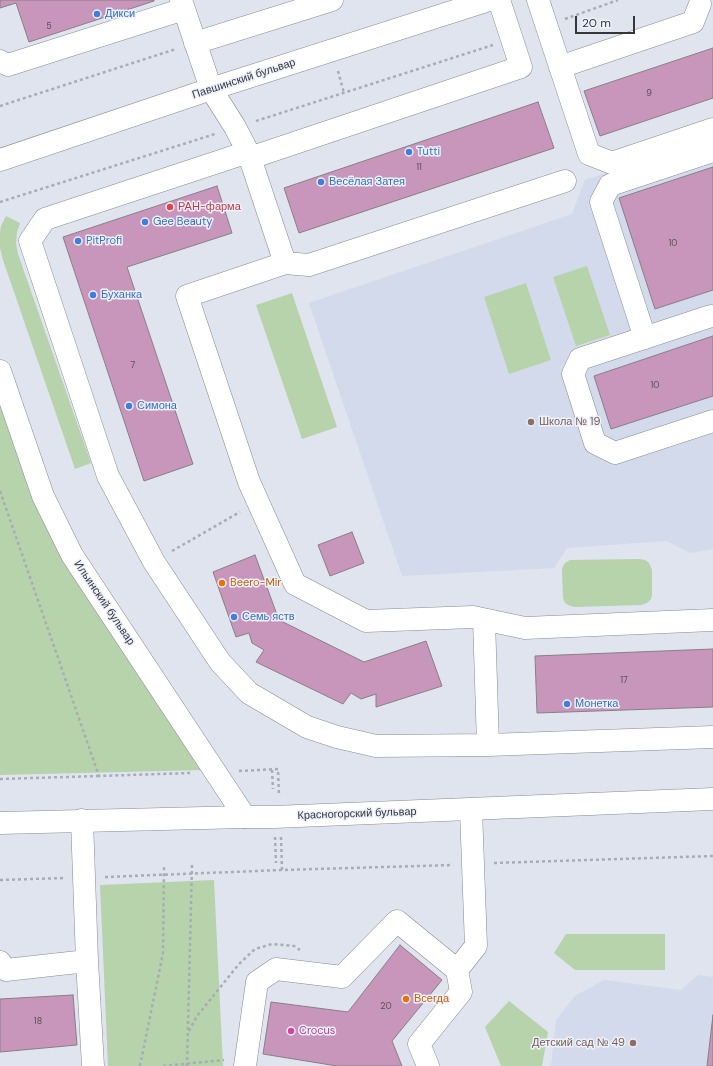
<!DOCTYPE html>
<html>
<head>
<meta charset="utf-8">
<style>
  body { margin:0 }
  #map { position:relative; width:713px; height:1066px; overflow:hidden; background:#dfe4ee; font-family:"DM Sans",sans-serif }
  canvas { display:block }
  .scale { position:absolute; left:575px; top:16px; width:60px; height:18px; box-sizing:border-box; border:2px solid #34363a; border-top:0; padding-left:5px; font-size:12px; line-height:14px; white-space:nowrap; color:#34363a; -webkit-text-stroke:3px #edf1fc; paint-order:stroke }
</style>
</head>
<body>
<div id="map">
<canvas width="713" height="1066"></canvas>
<div class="scale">20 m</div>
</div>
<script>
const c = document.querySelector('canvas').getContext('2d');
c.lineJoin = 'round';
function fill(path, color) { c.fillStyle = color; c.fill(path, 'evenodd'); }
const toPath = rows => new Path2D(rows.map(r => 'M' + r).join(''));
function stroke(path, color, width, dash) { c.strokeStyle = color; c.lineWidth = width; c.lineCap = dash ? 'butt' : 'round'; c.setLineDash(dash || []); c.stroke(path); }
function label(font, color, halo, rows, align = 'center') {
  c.font = font + ' "DM Sans",sans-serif'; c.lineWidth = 3; c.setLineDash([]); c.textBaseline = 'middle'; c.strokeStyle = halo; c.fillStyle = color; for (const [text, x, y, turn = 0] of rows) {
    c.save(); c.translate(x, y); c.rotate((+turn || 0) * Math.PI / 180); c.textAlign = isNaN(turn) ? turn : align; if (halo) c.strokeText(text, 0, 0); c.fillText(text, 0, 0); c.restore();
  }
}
const built = toPath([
  [713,138,713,549,690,553,667,541,567,548,554,568,402,576,309,303,572,214,585,180],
  [698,975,713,977,713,1066,551,1066,556,1020,575,996,604,980,681,990]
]);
const green = toPath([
  [6,216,20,223,17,232,16,243,18,254,91,463,75,469,3,260,0,248,0,232,1,226],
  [587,266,610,335,576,346,553,277],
  [526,283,551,360,509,374,484,297],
  [292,293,337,427,302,439,256,305],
  [0,397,36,500,203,770,0,775],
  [639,559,645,560,649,563,652,570,652,595,651,599,647,603,641,605,575,607,570,606,565,603,563,598,562,568,565,563,570,560],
  [214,880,223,1066,108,1066,100,885],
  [566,934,665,934,665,970,575,970,554,953],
  [509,1001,548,1032,542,1066,501,1066,485,1027]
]);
const building = toPath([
  [0,0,154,0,154,1,29,42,16,3,0,8,0,0],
  [713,48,713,98,600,136,584,91,713,48],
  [538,102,554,148,299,233,284,188,538,102],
  [713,167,713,290,655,309,619,198,713,167],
  [217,186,232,233,127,267,193,464,144,481,63,237,217,186],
  [713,336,713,396,611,429,594,376,713,336],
  [352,532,364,563,330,576,318,545,352,532],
  [255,555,279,620,364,662,426,641,442,686,376,707,376,694,361,699,351,693,343,704,256,662,264,650,252,643,249,633,236,637,213,572,255,555],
  [713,649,713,707,537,713,535,656,713,649],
  [400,945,442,980,392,1041,402,1066,337,1066,263,1054,271,1002,348,1012,400,945],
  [73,995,77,1045,0,1052,0,999,73,995],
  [713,1015,713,1066,707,1066,713,1015]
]);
const path = toPath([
  [565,19,618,0],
  [338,71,344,93],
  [0,106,176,49],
  [256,121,493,45],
  [0,202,215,134],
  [0,491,99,776,190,773],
  [172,551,240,512],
  [272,770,273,789],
  [239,771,278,769,279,796],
  [0,779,99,776],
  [275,837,276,863],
  [281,837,282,870,453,865],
  [494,863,713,856],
  [105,877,282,870],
  [0,880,64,878],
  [189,1031,197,1016,239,964,255,949,272,944,294,946,300,950],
  [140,1066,163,953,164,867],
  [163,1066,224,1060],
  [187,1066,192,865]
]);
const minor = toPath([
  [181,0,211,89,235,127,248,152,285,263,309,265,565,181],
  [538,0,589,154,612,163,713,129],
  [195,43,332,0],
  [0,61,8,65,184,9],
  [560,67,693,22,700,4],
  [248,152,45,219,30,241,108,476,154,562,220,662,249,693,307,727,337,737,376,746,488,745,713,737],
  [250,158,521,67,499,0],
  [0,160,211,89,489,0],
  [285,263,187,296,249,482,295,584,366,621,473,617,525,628,713,620],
  [711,316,580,359,573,374,595,443,615,453,713,421],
  [645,338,601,202,610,185,713,151],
  [0,371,43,496,72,555,245,817],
  [484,620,488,745],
  [87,961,93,1066],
  [0,962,6,970,87,961,82,820],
  [245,1066,257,982,276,969,342,977,397,921,457,970,476,946,471,810],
  [428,1066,419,1044,461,992,457,970]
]);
const major = toPath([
  [0,823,245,817,274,817,713,799]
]);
const markers = [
  [97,14,4,"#3f7fe0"],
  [409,152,4,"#3f7fe0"],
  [321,182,4,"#3f7fe0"],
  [170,207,4,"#e0444e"],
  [145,222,4,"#3f7fe0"],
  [78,241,4,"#3f7fe0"],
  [93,295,4,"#3f7fe0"],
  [129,406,4,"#3f7fe0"],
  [531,422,4,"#8d6e63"],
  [222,583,4,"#e8710a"],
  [234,617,4,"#3f7fe0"],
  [567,704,4,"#3f7fe0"],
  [406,999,4,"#e8710a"],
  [291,1031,4,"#d1479c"],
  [633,1043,4,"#8d6e63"]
];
const numberNames = [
  ["5",49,27],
  ["9",649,94],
  ["11",419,168],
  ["10",673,244],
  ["7",133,366],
  ["10",655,386],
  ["17",624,681],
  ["20",386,1007],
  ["18",38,1022]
];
const shopNames = [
  ["Дикси",105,14],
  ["Tutti",417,152],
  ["Весёлая Затея",329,182],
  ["Gee Beauty",153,222],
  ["PitProfi",86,241],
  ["Буханка",101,295],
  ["Симона",137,406],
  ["Семь яств",242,617],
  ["Монетка",575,704]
];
const streetNames = [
  ["Павшинский бульвар",244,79,-18],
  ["Ильинский бульвар",104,603,56],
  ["Красногорский бульвар",357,814,-2]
];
const healthNames = [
  ["РАН-фарма",178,207]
];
const educationNames = [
  ["Школа № 19",539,422],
  ["Детский сад № 49",625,1043,"right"]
];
const foodNames = [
  ["Beero-Mir",230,583],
  ["Всегда",414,999]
];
const hotelNames = [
  ["Crocus",299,1031]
];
fill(built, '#d3daeb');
fill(green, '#b6d3ab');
fill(building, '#c796ba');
stroke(building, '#887f85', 1);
stroke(minor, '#858a93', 23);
stroke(major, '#858a93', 23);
stroke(path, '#a8acb4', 2.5, [3, 3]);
stroke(minor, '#fff', 22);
stroke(major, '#fff', 22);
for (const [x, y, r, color] of markers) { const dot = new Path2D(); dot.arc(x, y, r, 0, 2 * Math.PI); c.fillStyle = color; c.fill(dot); stroke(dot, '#edf1fc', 1.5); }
label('9px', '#594e5a', null, numberNames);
label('11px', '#366cbe', '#edf1fc', shopNames, 'left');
label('11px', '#34363a', '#edf1fc', streetNames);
label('11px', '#be3a42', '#edf1fc', healthNames, 'left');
label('11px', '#785e54', '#edf1fc', educationNames, 'left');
label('11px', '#c56008', '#edf1fc', foodNames, 'left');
label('11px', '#b23c85', '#edf1fc', hotelNames, 'left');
</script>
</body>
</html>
